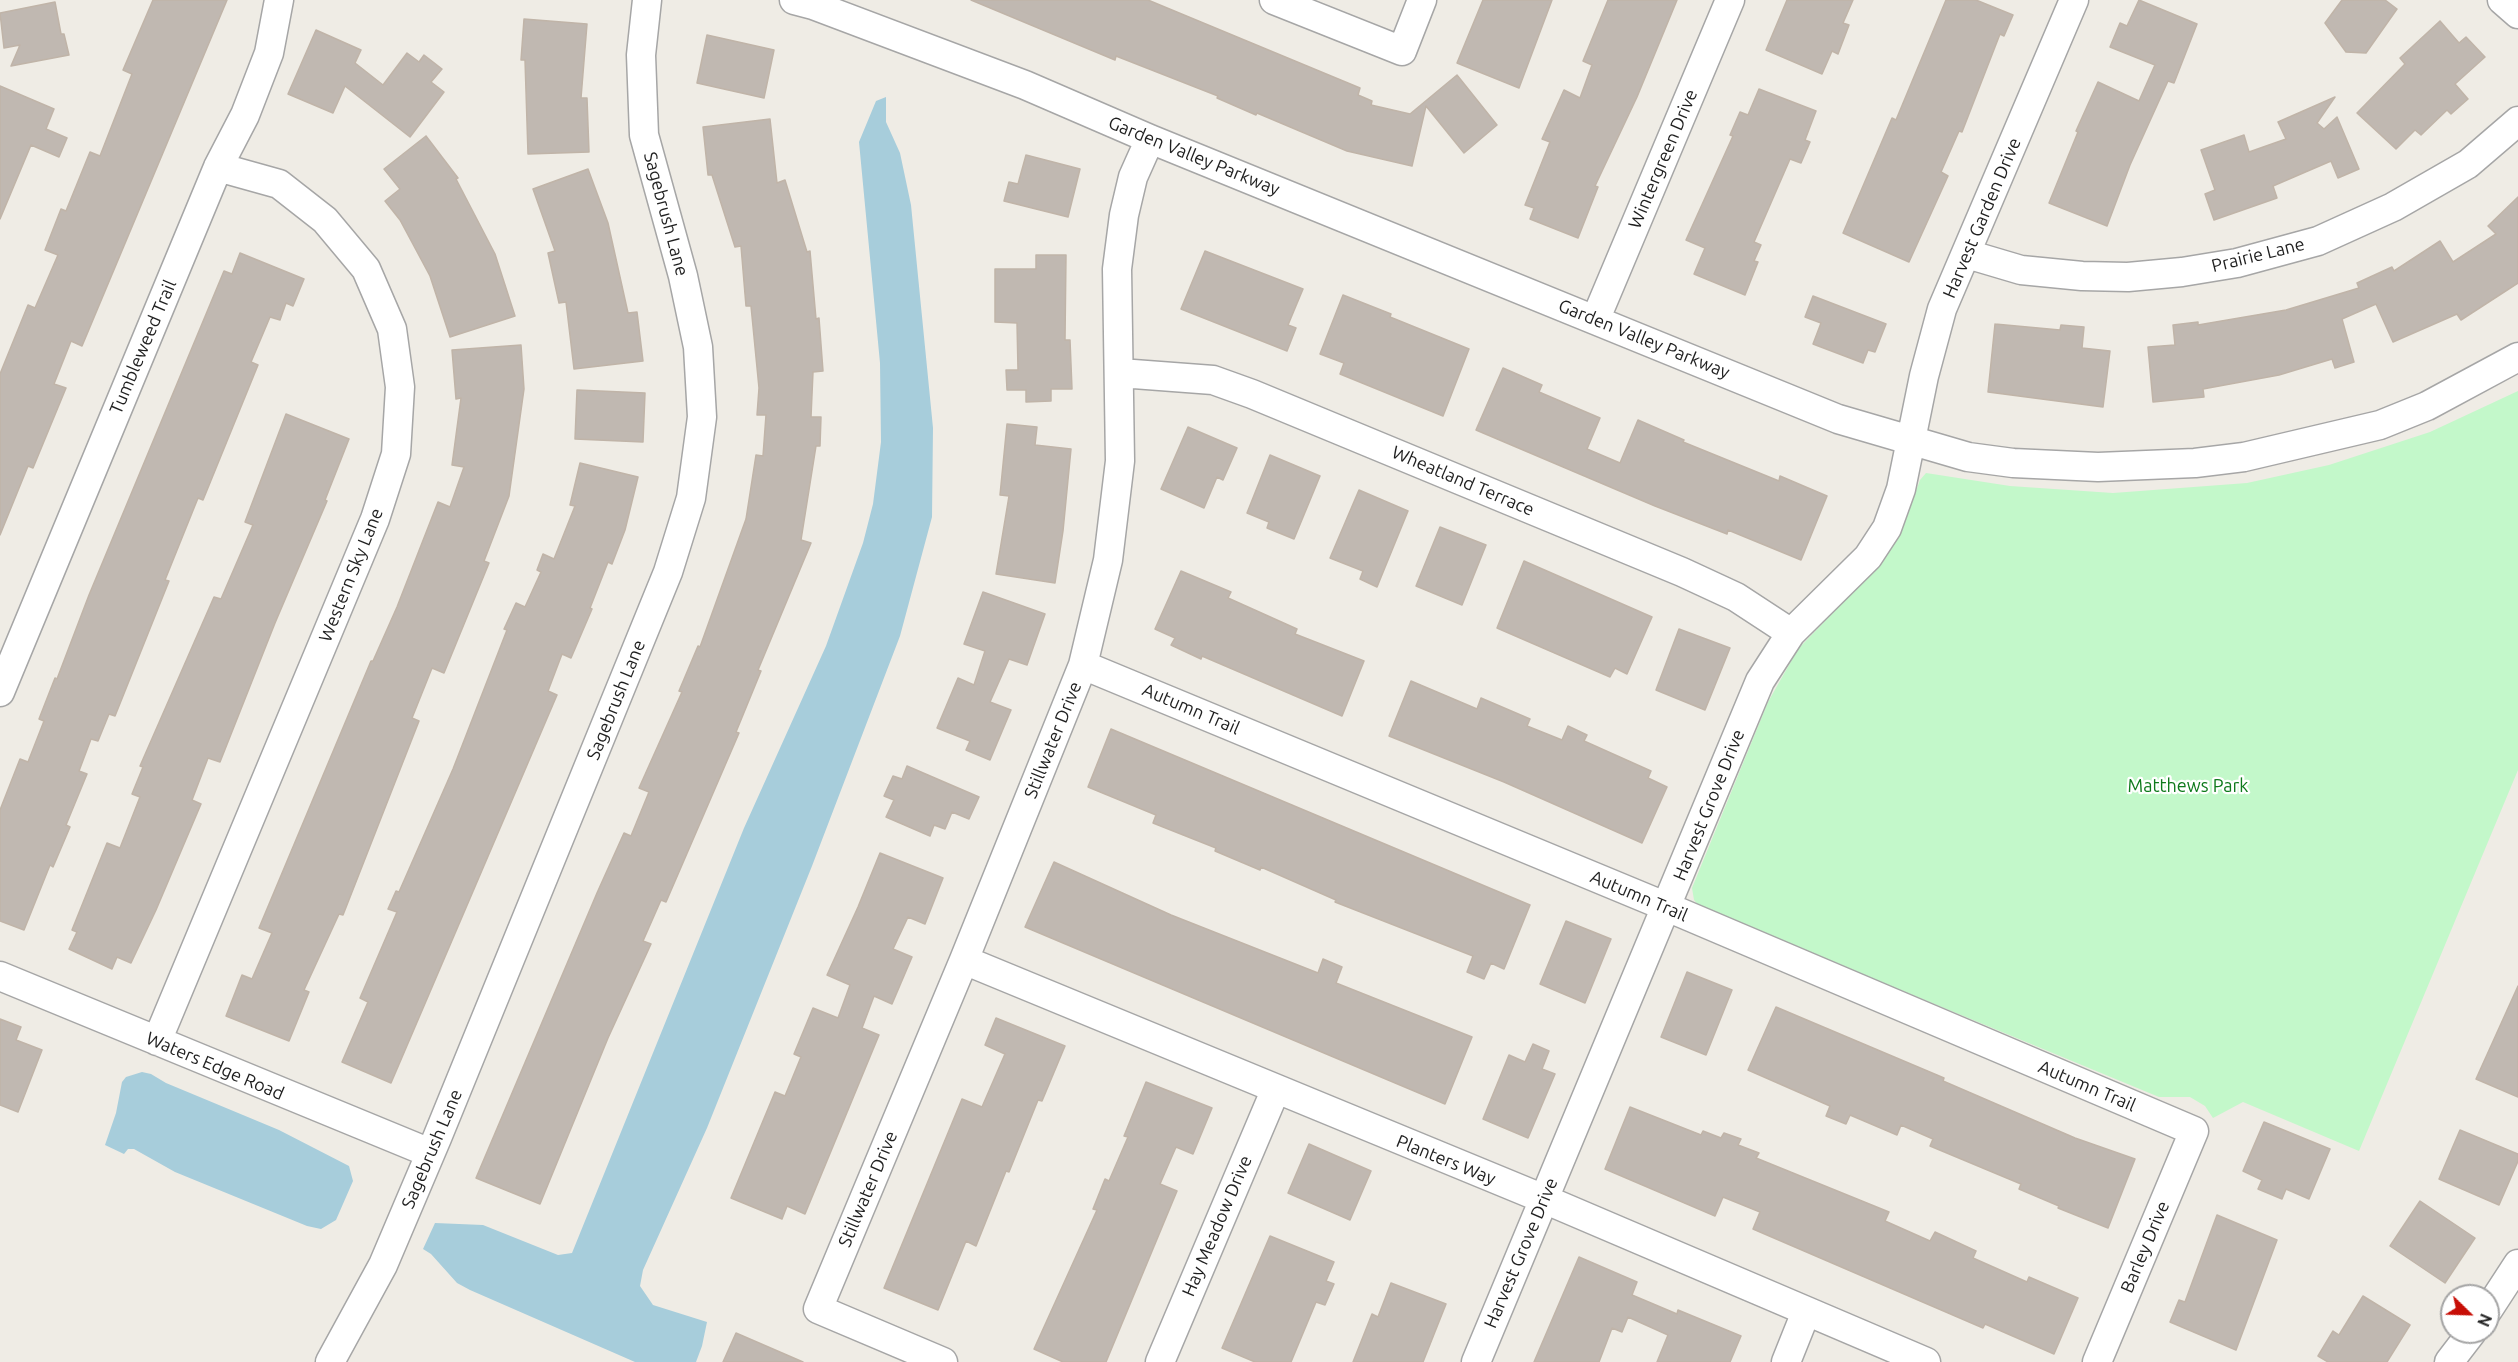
<!DOCTYPE html>
<html>
<head>
<meta charset="utf-8">
<style>
  body { margin:0 }
  #map { position:relative; width:2518px; height:1362px; overflow:hidden; background:#efece5; font-family:Ubuntu,sans-serif }
  canvas { display:block }
  .north { position:absolute; left:2440px; top:1284px; width:60px; height:60px; box-sizing:border-box; background:#fff; border:2px solid #a5a5a5; border-radius:50%; rotate:113deg; font-size:16px; font-weight:700; line-height:24px; text-align:center; color:#1f1f1f }
  .north::after { content:''; display:block; margin:auto; width:21px; height:27px; background:#c70e06; clip-path:polygon(50% 0,100% 100%,50% 72%,0 100%) }
</style>
</head>
<body>
<div id="map">
<canvas width="2518" height="1362"></canvas>
<div class="north">N</div>
</div>
<script>
const c = document.querySelector('canvas').getContext('2d');
c.lineJoin = 'round';
function fill(path, color) { c.fillStyle = color; c.fill(path, 'evenodd'); }
const toPath = rows => new Path2D(rows.map(r => 'M' + r).join(''));
function stroke(path, color, width, dash) { c.strokeStyle = color; c.lineWidth = width; c.lineCap = dash ? 'butt' : 'round'; c.setLineDash(dash || []); c.stroke(path); }
function label(font, color, halo, rows, align = 'center') {
  c.font = font + ' Ubuntu,sans-serif'; c.lineWidth = 4.5; c.setLineDash([]); c.textBaseline = 'middle'; c.strokeStyle = halo; c.fillStyle = color; for (const [text, x, y, turn = 0] of rows) {
    c.save(); c.translate(x, y); c.rotate((+turn || 0) * Math.PI / 180); c.textAlign = isNaN(turn) ? turn : align; if (halo) c.strokeText(text, 0, 0); c.fillText(text, 0, 0); c.restore();
  }
}
const park = toPath([
  [2518,391,2518,770,2359,1151,2243,1102,2213,1118,2205,1106,2190,1097,2159,1097,1700,907,1694,900,1692,888,1768,702,1798,649,1882,562,1902,529,1920,480,1926,473,2010,486,2113,493,2247,483,2329,465,2430,432]
]);
const water = toPath([
  [886,97,886,122,900,153,911,205,933,428,932,517,900,636,812,866,707,1128,643,1270,640,1286,653,1305,707,1322,702,1346,696,1362,635,1362,470,1290,457,1283,431,1254,423,1249,435,1223,483,1225,558,1255,572,1253,744,828,826,646,863,543,873,504,881,442,880,363,859,142,876,101],
  [142,1072,151,1074,166,1083,279,1130,349,1166,353,1181,336,1220,321,1229,307,1226,175,1172,134,1149,128,1149,124,1154,105,1145,116,1113,122,1082,126,1077]
]);
const building = toPath([
  [153,0,227,0,82,346,71,341,54,384,66,388,33,468,28,466,0,535,0,374,28,305,35,308,58,255,45,250,61,209,66,211,90,152,100,156,132,74,123,70,153,0],
  [971,0,1148,0,1360,88,1358,95,1372,101,1371,105,1410,114,1457,75,1497,125,1464,153,1426,106,1412,166,1347,151,1257,113,1256,115,1217,98,1218,96,1116,56,1115,60,971,0],
  [1483,0,1552,0,1519,88,1457,63,1483,0],
  [1608,0,1677,0,1637,97,1595,186,1598,187,1578,238,1530,219,1534,208,1525,205,1550,142,1542,139,1564,90,1580,98,1592,65,1583,61,1608,0],
  [1787,0,1853,0,1843,23,1849,25,1838,54,1832,51,1822,74,1766,50,1787,0],
  [1946,0,1976,0,2013,15,2004,36,2000,34,1962,132,1959,131,1941,172,1948,176,1909,262,1843,233,1892,118,1896,120,1946,0],
  [2139,0,2197,24,2174,83,2168,81,2130,165,2107,226,2049,203,2078,132,2076,131,2098,82,2139,101,2155,65,2110,47,2120,23,2127,26,2139,0],
  [2342,0,2385,0,2397,9,2366,53,2346,52,2325,23,2342,0],
  [55,2,61,34,64,34,69,55,11,66,20,45,4,48,0,13,55,2],
  [524,19,587,24,581,98,587,98,589,152,528,154,525,60,521,60,524,19],
  [2440,21,2459,43,2466,37,2485,57,2455,84,2468,99,2451,114,2447,110,2421,135,2415,130,2396,149,2357,113,2405,64,2400,58,2440,21],
  [316,30,361,50,355,63,383,85,407,53,419,62,424,55,442,69,431,82,444,92,410,137,345,86,333,113,288,94,316,30],
  [707,35,774,50,764,98,697,83,707,35],
  [0,86,54,109,46,129,67,138,59,157,31,145,0,219,0,86],
  [1759,89,1816,111,1805,140,1810,142,1801,163,1790,159,1754,242,1761,245,1754,261,1758,262,1745,295,1694,274,1705,248,1686,240,1733,136,1730,135,1740,112,1748,115,1759,89],
  [2335,97,2317,123,2324,129,2337,117,2359,169,2338,178,2331,161,2273,186,2277,198,2214,220,2205,194,2215,190,2201,150,2244,135,2249,152,2286,139,2278,122,2335,97],
  [770,119,777,183,785,180,807,252,810,251,816,319,819,318,823,371,813,372,811,417,821,417,820,446,816,446,801,540,811,543,758,670,761,671,736,732,739,733,666,902,661,900,643,941,651,944,608,1038,540,1204,476,1178,597,893,624,833,631,836,649,792,639,788,682,692,679,691,698,646,700,647,746,519,756,455,763,456,766,415,757,415,759,388,751,306,746,306,741,246,735,247,712,175,708,175,703,127,770,119],
  [426,136,458,178,456,179,495,254,515,316,450,337,430,276,400,220,385,201,400,189,384,169,426,136],
  [1026,155,1080,169,1068,217,1004,201,1009,182,1018,184,1026,155],
  [588,169,608,223,628,313,637,312,643,361,574,369,566,302,559,303,548,253,555,251,533,189,588,169],
  [2518,197,2518,283,2461,320,2457,314,2393,342,2376,304,2342,319,2354,362,2335,368,2332,359,2279,375,2203,389,2204,397,2153,402,2148,347,2175,345,2173,325,2198,322,2198,325,2286,310,2359,288,2357,283,2392,267,2394,271,2440,241,2453,262,2496,234,2488,226,2518,197],
  [1205,251,1303,289,1288,325,1296,328,1287,351,1181,309,1205,251],
  [240,253,304,279,293,306,286,303,280,320,270,317,251,362,258,365,203,500,198,498,165,580,169,581,115,716,109,714,98,741,91,739,79,771,87,774,66,825,70,827,53,867,50,865,24,930,0,921,0,810,20,759,28,762,44,721,39,719,55,678,57,679,89,595,224,271,232,274,240,253],
  [1036,255,1066,255,1065,340,1070,340,1072,389,1051,389,1051,401,1026,402,1026,390,1007,390,1006,370,1018,370,1017,323,995,322,995,269,1036,269,1036,255],
  [1343,295,1391,314,1390,317,1469,349,1443,416,1340,374,1344,363,1320,354,1343,295],
  [1813,296,1886,324,1875,352,1868,350,1863,363,1813,344,1821,323,1805,317,1813,296],
  [1995,324,2060,330,2061,325,2084,327,2082,348,2110,351,2103,407,1988,392,1995,324],
  [521,345,524,389,509,496,484,561,489,563,444,673,432,668,412,718,419,721,343,915,339,914,304,990,309,992,289,1041,226,1016,242,975,252,979,272,933,259,928,371,661,373,661,397,607,438,502,450,507,464,467,452,465,461,398,456,399,452,350,521,345],
  [1503,368,1542,385,1539,392,1600,418,1587,449,1620,463,1638,420,1684,440,1683,442,1779,481,1780,476,1827,496,1801,560,1728,530,1727,534,1655,506,1476,430,1503,368],
  [577,390,645,393,643,442,575,439,577,390],
  [286,414,349,439,325,500,327,501,275,623,220,762,208,758,192,800,201,804,156,910,131,963,117,957,112,969,69,949,77,932,72,930,107,843,120,848,140,797,132,794,143,767,140,766,214,597,221,599,253,525,245,522,286,414],
  [1007,424,1037,427,1035,445,1071,449,1063,531,1055,583,996,574,1009,496,1000,495,1007,424],
  [1188,427,1237,448,1223,480,1217,477,1204,508,1161,489,1188,427],
  [1270,455,1320,476,1294,539,1267,528,1269,522,1247,513,1270,455],
  [580,463,638,477,625,530,612,564,608,562,590,608,592,609,571,658,562,654,548,691,557,695,391,1083,342,1062,368,1002,360,998,397,912,388,909,396,891,399,892,453,769,507,630,504,629,516,603,525,607,541,572,537,570,543,554,554,559,575,506,570,505,580,463],
  [1359,490,1408,511,1377,587,1360,579,1363,571,1330,558,1359,490],
  [1440,527,1486,545,1462,605,1416,586,1440,527],
  [1524,561,1652,617,1627,674,1615,668,1610,677,1497,628,1524,561],
  [1181,571,1231,592,1228,598,1297,629,1295,634,1364,661,1342,716,1202,656,1201,659,1171,645,1175,638,1155,629,1181,571],
  [983,592,1045,614,1027,665,1009,659,990,702,1011,710,990,760,966,750,970,741,937,728,958,678,974,685,985,651,964,644,983,592],
  [1679,629,1730,648,1705,710,1656,690,1679,629],
  [1411,681,1477,709,1481,698,1530,719,1527,726,1562,740,1568,726,1587,735,1584,741,1651,771,1648,778,1667,787,1642,843,1504,782,1389,736,1411,681],
  [1111,729,1530,905,1504,969,1491,963,1484,979,1467,972,1473,956,1335,902,1336,900,1261,867,1260,870,1215,851,1216,848,1153,823,1156,815,1088,787,1111,729],
  [907,766,979,797,969,819,952,812,945,829,934,825,930,836,886,817,894,800,884,796,893,776,902,779,907,766],
  [880,853,943,878,925,924,908,917,893,949,912,957,892,1004,874,996,862,1028,879,1035,805,1214,787,1206,782,1219,731,1198,775,1092,785,1096,801,1057,794,1054,813,1008,838,1018,850,985,827,975,858,907,880,853],
  [1054,862,1171,915,1318,973,1323,959,1342,967,1336,983,1472,1037,1445,1104,1025,927,1054,862],
  [1566,921,1611,939,1585,1003,1540,984,1566,921],
  [1687,972,1732,990,1706,1055,1661,1037,1687,972],
  [2518,986,2518,1097,2476,1079,2518,986],
  [1776,1007,1944,1078,1943,1081,2075,1138,2135,1159,2108,1228,2058,1208,2059,1206,2019,1189,2021,1184,1930,1146,1933,1139,1901,1125,1897,1135,1850,1115,1846,1124,1826,1116,1830,1106,1748,1070,1776,1007],
  [996,1018,1065,1046,1042,1101,1038,1100,1009,1172,1006,1171,976,1246,966,1241,938,1310,884,1288,962,1099,982,1107,1005,1054,985,1045,996,1018],
  [0,1019,21,1027,16,1040,42,1050,18,1112,0,1105,0,1019],
  [1533,1044,1549,1051,1542,1069,1555,1074,1528,1138,1483,1119,1509,1055,1525,1062,1533,1044],
  [1146,1082,1212,1108,1193,1154,1176,1147,1160,1184,1177,1191,1106,1362,1063,1362,1034,1349,1097,1210,1093,1209,1105,1179,1109,1181,1128,1137,1124,1136,1146,1082],
  [1630,1107,1701,1135,1703,1131,1721,1138,1724,1133,1741,1139,1738,1145,1759,1153,1756,1158,1889,1212,1885,1221,1930,1241,1935,1232,1976,1251,1973,1258,2027,1282,2029,1277,2078,1298,2054,1354,1985,1324,1983,1328,1753,1229,1760,1212,1723,1197,1715,1216,1605,1169,1630,1107],
  [2264,1122,2330,1149,2309,1199,2286,1189,2282,1199,2258,1189,2262,1180,2243,1171,2264,1122],
  [2460,1130,2518,1154,2518,1161,2499,1205,2439,1179,2460,1130],
  [1309,1144,1371,1171,1350,1220,1288,1193,1309,1144],
  [2420,1201,2475,1238,2445,1283,2390,1246,2420,1201],
  [2217,1215,2277,1240,2236,1350,2170,1322,2179,1300,2185,1302,2217,1215],
  [1270,1236,1334,1262,1326,1281,1334,1284,1325,1305,1316,1302,1291,1362,1255,1362,1222,1348,1270,1236],
  [1579,1257,1637,1282,1632,1295,1677,1314,1678,1310,1741,1336,1730,1362,1657,1362,1668,1335,1628,1317,1622,1332,1612,1328,1599,1362,1534,1362,1579,1257],
  [1391,1283,1446,1304,1423,1362,1353,1362,1372,1314,1378,1317,1391,1283],
  [2363,1296,2410,1325,2387,1362,2328,1362,2318,1356,2333,1331,2339,1335,2363,1296],
  [736,1333,803,1362,723,1362,736,1333]
]);
const minor = toPath([
  [794,0,813,5,1025,85,1150,139,1838,419,1968,457,2013,463,2098,467,2195,463,2244,457,2380,425,2427,406,2518,357],
  [1274,0,1402,51,1422,0],
  [2502,0,2518,14],
  [1967,254,2021,270,2082,276,2128,277,2182,272,2237,263,2318,241,2393,207,2468,164,2518,121],
  [1596,318,1730,0],
  [1120,373,1213,380,1252,394,1682,572,1736,597,1791,633],
  [1083,665,1667,907,2194,1131,2097,1362],
  [0,692,218,167,245,115,269,53,279,0],
  [964,960,1544,1199,1926,1362],
  [0,976,430,1153],
  [157,1041,375,519,396,454,400,387,392,329,366,269,325,220,279,184,218,167],
  [2488,1310,2518,1264],
  [330,1362,383,1265,437,1138,668,572,691,498,702,417,698,347,683,276,644,135,641,55,647,0],
  [943,1362,818,1309,964,960,1083,665,1108,560,1120,461,1117,269,1124,215,1133,177,1150,139],
  [1160,1362,1275,1091],
  [1476,1362,1760,681,1791,633,1868,557,1887,528,1901,489,1924,376,1942,309,2074,0],
  [1786,1362,1806,1312],
  [2449,1362,2472,1332]
]);
const streetNames = [
  ["Garden Valley Parkway",1194,156,22],
  ["Wintergreen Drive",1663,159,-67],
  ["Sagebrush Lane",666,214,75],
  ["Harvest Garden Drive",1982,218,-67],
  ["Prairie Lane",2258,255,-14],
  ["Garden Valley Parkway",1644,339,22],
  ["Tumbleweed Trail",143,347,-67],
  ["Wheatland Terrace",1463,481,23],
  ["Western Sky Lane",351,575,-68],
  ["Sagebrush Lane",616,700,-68],
  ["Autumn Trail",1191,709,23],
  ["Stillwater Drive",1053,740,-68],
  ["Harvest Grove Drive",1709,805,-68],
  ["Autumn Trail",1639,896,23],
  ["Waters Edge Road",215,1066,23],
  ["Autumn Trail",2087,1086,23],
  ["Sagebrush Lane",432,1149,-67],
  ["Planters Way",1446,1160,22],
  ["Stillwater Drive",868,1189,-67],
  ["Hay Meadow Drive",1217,1226,-67],
  ["Barley Drive",2145,1247,-67],
  ["Harvest Grove Drive",1521,1253,-67]
];
const parkNames = [
  ["Matthews Park",2188,786]
];
fill(park, '#c3f8ca');
fill(water, '#a7cddb');
fill(building, '#c0b8b1');
stroke(building, '#c0b4a8', 1.5);
stroke(minor, '#a6a6a6', 31);
stroke(minor, '#fff', 28);
label('18px', '#1f1f1f', '#fff', streetNames);
label('18px', '#0f7a1c', '#fff', parkNames);
</script>
</body>
</html>
